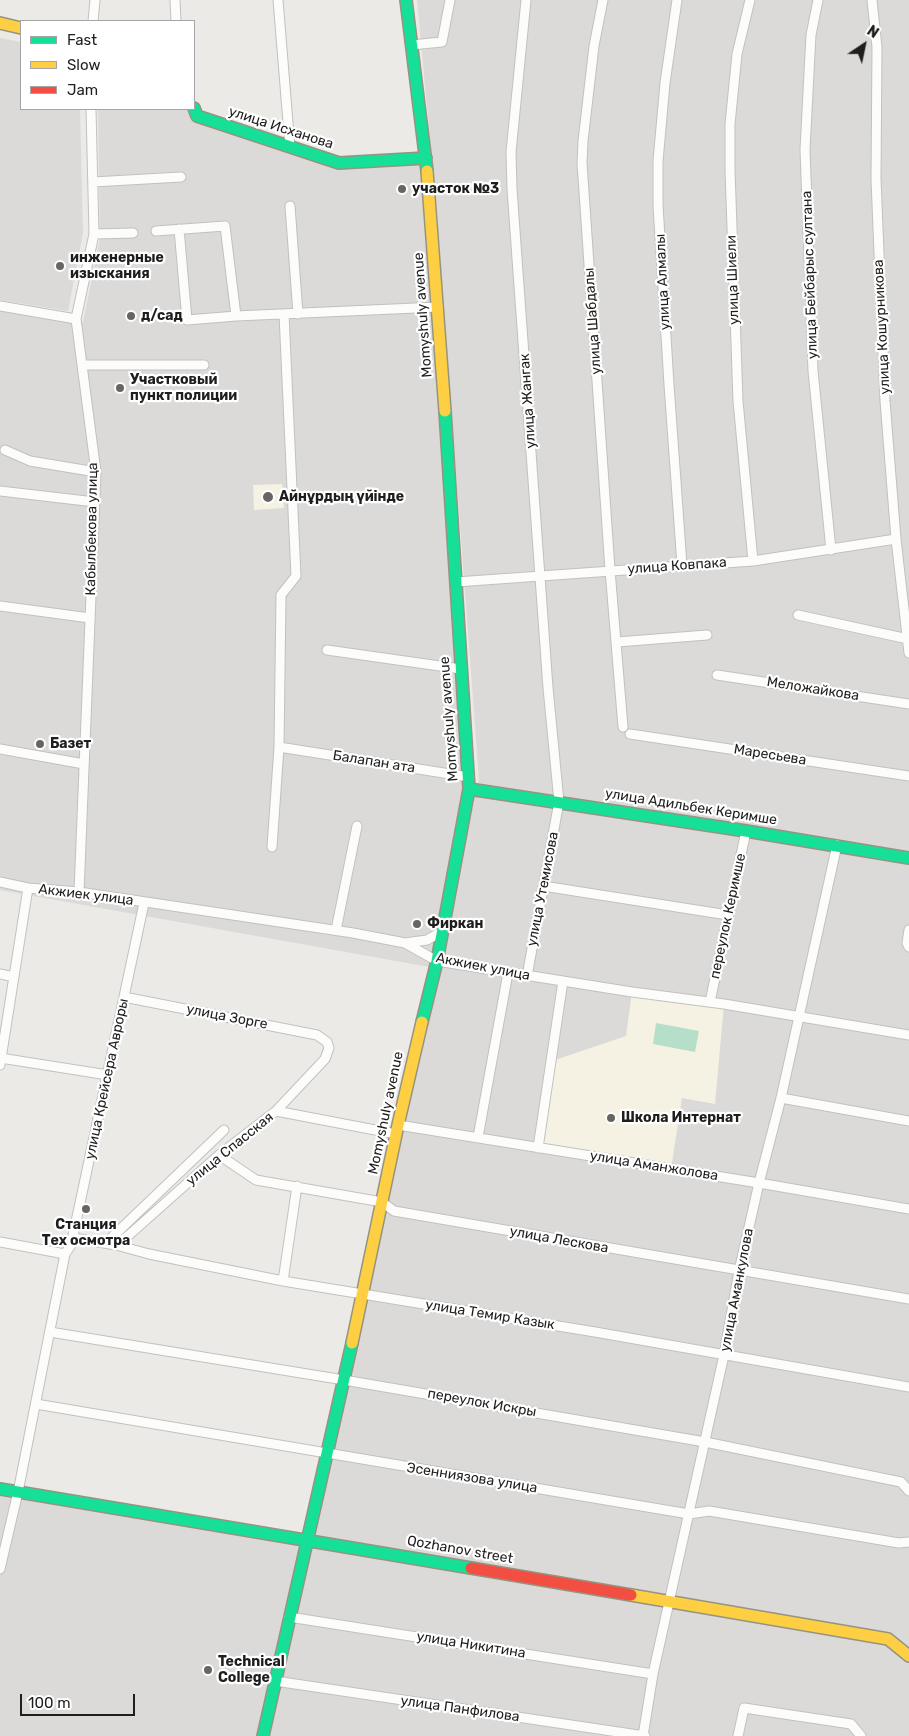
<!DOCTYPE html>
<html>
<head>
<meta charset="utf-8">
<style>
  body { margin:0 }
  #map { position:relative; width:909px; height:1736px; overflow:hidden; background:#eceae7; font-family:Rubik,sans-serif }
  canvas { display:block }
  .legend { position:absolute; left:20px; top:20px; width:175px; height:90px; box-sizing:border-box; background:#fff; border:1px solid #a5a5a5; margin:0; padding:6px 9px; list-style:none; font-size:15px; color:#1e1e1e }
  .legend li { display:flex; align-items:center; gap:10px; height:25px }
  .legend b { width:25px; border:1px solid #a5a5a5 }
  .north { position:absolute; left:839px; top:20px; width:50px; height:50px; -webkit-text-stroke:4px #fff; paint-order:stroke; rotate:34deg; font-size:14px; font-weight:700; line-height:20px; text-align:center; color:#1e1e1e }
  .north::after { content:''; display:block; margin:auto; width:18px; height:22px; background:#1e1e1e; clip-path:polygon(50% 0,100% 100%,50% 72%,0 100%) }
  .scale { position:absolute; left:20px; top:1694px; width:115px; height:22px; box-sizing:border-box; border:2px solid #1e1e1e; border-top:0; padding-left:6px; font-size:15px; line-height:18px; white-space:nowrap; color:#1e1e1e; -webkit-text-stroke:4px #fff; paint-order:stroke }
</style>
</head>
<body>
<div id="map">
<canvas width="909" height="1736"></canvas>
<ul class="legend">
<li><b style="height:6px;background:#16e098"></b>Fast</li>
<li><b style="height:6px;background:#ffcf43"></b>Slow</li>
<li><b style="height:6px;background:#f24e42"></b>Jam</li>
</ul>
<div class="north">N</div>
<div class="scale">100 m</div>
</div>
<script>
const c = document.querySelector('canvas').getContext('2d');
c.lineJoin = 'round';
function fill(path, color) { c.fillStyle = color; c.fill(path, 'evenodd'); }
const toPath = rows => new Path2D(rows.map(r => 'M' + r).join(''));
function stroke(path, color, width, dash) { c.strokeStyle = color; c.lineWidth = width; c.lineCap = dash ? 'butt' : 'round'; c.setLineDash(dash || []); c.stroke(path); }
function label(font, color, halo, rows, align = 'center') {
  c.font = font + ' Rubik,sans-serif'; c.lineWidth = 4.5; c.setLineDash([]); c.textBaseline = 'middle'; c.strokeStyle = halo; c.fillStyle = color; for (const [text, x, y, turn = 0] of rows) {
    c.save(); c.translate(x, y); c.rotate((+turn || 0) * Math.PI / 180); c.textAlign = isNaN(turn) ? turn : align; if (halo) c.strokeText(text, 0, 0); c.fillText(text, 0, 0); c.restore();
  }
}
const residential = toPath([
  [417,0,909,0,909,1736,270,1736,369,1272,479,779,435,193],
  [0,38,21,42,21,109,80,109,83,233,68,311,0,300],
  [98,109,194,109,339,163,426,158,469,777,435,968,0,890,0,310,83,322,100,238],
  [0,1489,309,1542,265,1736,0,1736]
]);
const education = toPath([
  [282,484,284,508,254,510,253,485],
  [632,992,724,1004,715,1104,682,1098,671,1169,538,1148,552,1061,626,1036]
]);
const pitch = toPath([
  [656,1023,699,1031,695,1052,653,1044]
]);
const street = toPath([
  [175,0,176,21],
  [278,0,290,147],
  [526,0,511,152,512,189,548,688,559,802,527,976],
  [603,0,594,46,583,141,582,163,610,570,623,727],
  [677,0,665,83,658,161,658,205,669,385,682,565],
  [750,0,737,54,730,124,730,170,738,401,753,561],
  [818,0,811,35,805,149,813,371,831,550],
  [872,0,877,47,876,179,885,401,896,539,909,653],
  [93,21,95,0],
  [411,45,442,42,450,0],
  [93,182,181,177],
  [290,206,298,314],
  [179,229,187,320,236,316],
  [156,231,225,226,236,316,438,307],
  [94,234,133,233],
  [0,306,76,319],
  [82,365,204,365],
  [5,450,30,461,96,472],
  [0,491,95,502],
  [456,582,753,561,896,539],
  [0,606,90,618],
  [798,615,908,639],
  [617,642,707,635],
  [327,650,461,669],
  [717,675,909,704],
  [630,734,909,776],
  [279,747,469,777],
  [0,749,84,764],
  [272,847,279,747,281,595,296,576,284,314],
  [0,882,28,888,79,892,353,933,405,943,437,961,632,992,724,1004,909,1035],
  [543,886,728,915],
  [79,892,96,472,76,319,94,234,91,109],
  [336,930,357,826],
  [909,930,907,943,909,947],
  [405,943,427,940,443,931],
  [0,974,14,977],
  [710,1002,746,831],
  [0,1058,108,1075],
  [0,1065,28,888],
  [781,1098,909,1121],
  [276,1111,396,1134],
  [398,1125,759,1183,909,1209],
  [478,1137,508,973],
  [538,1148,563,981],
  [219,1155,256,1180,382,1202,394,1211,909,1299],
  [73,1238,116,1245,149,1254,283,1281,595,1332,909,1387],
  [0,1242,65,1254],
  [106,1243,224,1130],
  [116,1245,129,1235,219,1155,276,1111,325,1059,329,1048,327,1042,317,1035,124,997],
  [283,1281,297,1186],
  [50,1332,344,1380,705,1442,901,1482,909,1491],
  [36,1404,689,1514,709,1511,899,1543,909,1542],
  [0,1569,18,1492,65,1254,71,1245,144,903],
  [289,1617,653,1674],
  [275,1681,645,1736],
  [643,1736,653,1674,724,1355,739,1271,759,1183,781,1098,837,845],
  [738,1736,744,1708,851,1724,861,1736]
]);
const fast = toPath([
  [406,0,427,171],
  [194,108,197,116,339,163,426,158],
  [469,789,746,831,909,858],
  [422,1022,437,961,469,789,445,411],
  [0,1489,471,1568],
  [263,1736,352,1343]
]);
const slow = toPath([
  [0,23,21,28],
  [427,171,445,411],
  [352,1343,398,1125,422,1022],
  [631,1595,888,1639,909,1656]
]);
const jam = toPath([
  [471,1568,631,1595]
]);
const markers = [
  [402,189,5,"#666564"],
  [60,266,5,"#666564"],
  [131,316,5,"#666564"],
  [120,388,5,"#666564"],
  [268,497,6,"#666564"],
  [40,744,5,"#666564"],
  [417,924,5,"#666564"],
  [611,1118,5,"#666564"],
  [86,1209,5,"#666564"],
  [208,1670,5,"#666564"]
];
const streetNames = [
  ["улица Исханова",281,128,18],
  ["улица Бейбарыс султана",810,275,-92],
  ["улица Шиели",733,280,-92],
  ["улица Алмалы",663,282,-93],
  ["Momyshuly avenue",423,315,-94],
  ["улица Шабдалы",593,321,-94],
  ["улица Кошурникова",882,327,-93],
  ["улица Жангак",528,401,-94],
  ["Кабылбекова улица",92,529,-89],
  ["улица Ковпака",677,566,-4],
  ["Меложайкова",813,689,9],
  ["Momyshuly avenue",449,719,-94],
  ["Маресьева",770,755,9],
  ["Балапан ата",374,762,9],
  ["улица Адильбек Керимше",691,807,9],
  ["улица Утемисова",543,889,-79],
  ["Акжиек улица",86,895,7],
  ["переулок Керимше",728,916,-78],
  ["Акжиек улица",483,967,11],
  ["улица Зорге",227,1017,11],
  ["улица Крейсера Авроры",107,1079,-78],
  ["Momyshuly avenue",386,1113,-78],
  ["улица Спасская",230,1149,-39],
  ["улица Аманжолова",654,1166,9],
  ["улица Лескова",559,1240,10],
  ["улица Аманкулова",737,1290,-79],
  ["улица Темир Казык",490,1315,9],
  ["переулок Искры",482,1403,10],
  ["Эсенниязова улица",472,1478,9],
  ["Qozhanov street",460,1550,10],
  ["улица Никитина",471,1645,9],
  ["улица Панфилова",460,1709,8]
];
const poiNames = [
  ["участок №3",412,189],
  ["инженерные",70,258],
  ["изыскания",70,274],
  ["д/сад",141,316],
  ["Участковый",130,380],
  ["пункт полиции",130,396],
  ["Айнұрдың үйінде",279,497],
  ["Базет",50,744],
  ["Фиркан",427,924],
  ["Школа Интернат",621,1118],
  ["Станция",86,1225,"center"],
  ["Тех осмотра",86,1241,"center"],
  ["Technical",218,1662],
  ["College",218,1678]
];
fill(residential, '#dbdad8');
fill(education, '#f5f2e3');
fill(pitch, '#b6dfc9');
stroke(street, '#c2c1bf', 11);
stroke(fast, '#959481', 14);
stroke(slow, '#959481', 14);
stroke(jam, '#959481', 14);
stroke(street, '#fcfcfb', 9);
stroke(fast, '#16e098', 11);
stroke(slow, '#ffcf43', 11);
stroke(jam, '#f24e42', 11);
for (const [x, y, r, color] of markers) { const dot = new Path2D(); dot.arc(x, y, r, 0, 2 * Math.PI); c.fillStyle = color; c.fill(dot); stroke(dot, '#fff', 2); }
label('14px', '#1e1e1e', '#fff', streetNames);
label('bold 14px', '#1e1e1e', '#fff', poiNames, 'left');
</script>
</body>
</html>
